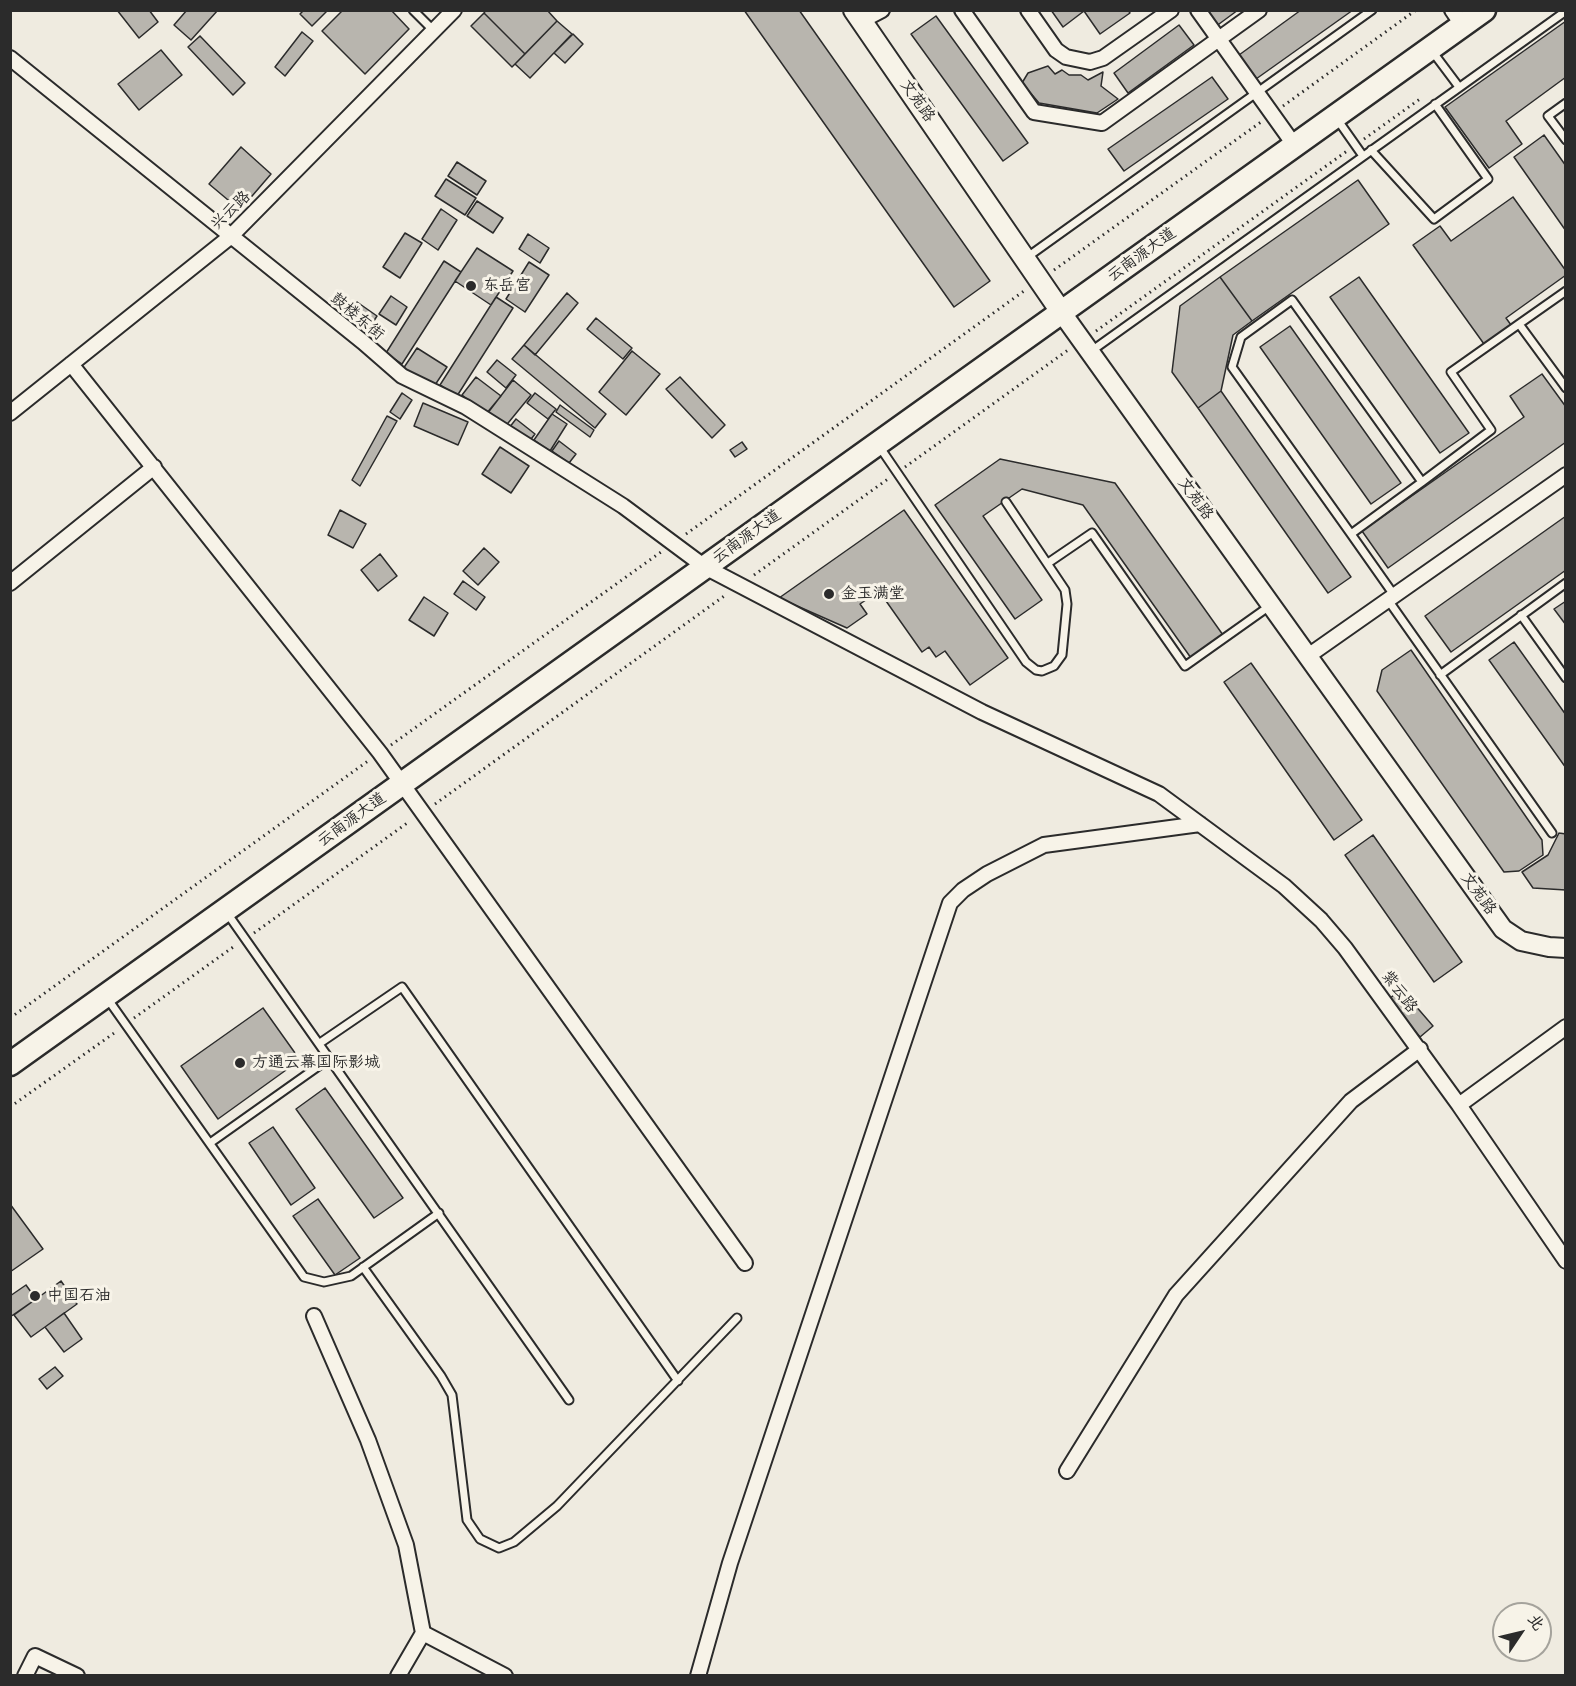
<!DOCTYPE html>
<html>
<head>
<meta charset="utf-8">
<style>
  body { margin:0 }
  #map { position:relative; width:1576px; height:1686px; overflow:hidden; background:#efebe0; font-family:"Balsamiq Sans","LXGW WenKai TC",sans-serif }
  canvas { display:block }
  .frame { position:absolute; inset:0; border:12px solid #2b2b2b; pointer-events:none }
  .north { position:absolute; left:1492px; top:1602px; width:60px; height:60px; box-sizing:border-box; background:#f7f3e8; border:2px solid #a5a39c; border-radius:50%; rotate:55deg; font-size:16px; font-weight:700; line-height:24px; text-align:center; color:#2b2b2b }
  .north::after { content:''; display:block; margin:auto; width:21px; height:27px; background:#2b2b2b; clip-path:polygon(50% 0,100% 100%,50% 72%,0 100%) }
</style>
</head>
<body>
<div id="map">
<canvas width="1576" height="1686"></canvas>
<div class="frame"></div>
<div class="north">北</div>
</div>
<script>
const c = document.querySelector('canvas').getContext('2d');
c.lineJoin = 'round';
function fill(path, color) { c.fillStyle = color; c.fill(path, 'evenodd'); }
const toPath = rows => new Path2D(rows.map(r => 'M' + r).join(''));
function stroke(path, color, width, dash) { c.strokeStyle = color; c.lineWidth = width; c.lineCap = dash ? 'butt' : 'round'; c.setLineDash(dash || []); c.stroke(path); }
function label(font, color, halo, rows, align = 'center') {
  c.font = font + ' "Balsamiq Sans","LXGW WenKai TC",sans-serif'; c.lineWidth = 6; c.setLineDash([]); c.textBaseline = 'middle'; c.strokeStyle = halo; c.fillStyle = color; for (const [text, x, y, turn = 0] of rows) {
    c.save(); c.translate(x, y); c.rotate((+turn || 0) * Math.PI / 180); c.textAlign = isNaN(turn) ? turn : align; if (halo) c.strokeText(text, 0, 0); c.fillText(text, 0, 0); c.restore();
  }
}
const building = toPath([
  [117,10,149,10,158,22,139,38,117,10],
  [187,10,218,10,191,40,174,25,187,10],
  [304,10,328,10,312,26,300,14,304,10],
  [343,10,391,10,409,29,365,74,322,31,343,10],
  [486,10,547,10,557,21,525,54,484,13,486,10],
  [744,10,799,10,990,281,954,307,744,10],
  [1051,10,1128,10,1130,13,1100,34,1084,11,1063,27,1051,10],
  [1203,10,1238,10,1215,27,1203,10],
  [1301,10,1353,10,1256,79,1239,55,1301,10],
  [484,13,525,54,512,67,471,26,484,13],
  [936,16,1028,143,1003,161,911,34,936,16],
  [557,21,572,34,530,78,515,64,557,21],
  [1566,21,1566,77,1506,121,1522,144,1489,168,1445,107,1566,21],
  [1179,25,1194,45,1128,93,1114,73,1179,25],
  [302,32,313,41,285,76,275,67,302,32],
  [573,34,583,44,565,63,554,53,573,34],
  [200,36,245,83,233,95,188,47,200,36],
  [161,50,182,75,139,110,118,84,161,50],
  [1048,66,1055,74,1062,70,1069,75,1081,75,1088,80,1103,72,1101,86,1118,99,1097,113,1039,103,1022,83,1028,73,1048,66],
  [1212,77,1228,99,1124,171,1108,149,1212,77],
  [1544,135,1566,166,1566,231,1514,157,1544,135],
  [241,147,271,174,240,210,209,184,241,147],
  [457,162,486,181,477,195,448,176,457,162],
  [446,179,476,198,465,215,435,196,446,179],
  [1358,180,1389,224,1252,321,1220,277,1358,180],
  [1513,197,1566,271,1566,275,1506,318,1511,325,1484,344,1413,245,1440,226,1451,241,1513,197],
  [477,201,503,218,493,233,467,216,477,201],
  [441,209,457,220,438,250,422,239,441,209],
  [405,233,422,243,400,278,383,267,405,233],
  [528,234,549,248,540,263,519,249,528,234],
  [477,248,513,271,491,305,455,281,477,248],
  [444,261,461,272,402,364,386,353,444,261],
  [529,262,549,275,525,312,506,299,529,262],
  [1220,277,1252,321,1233,335,1221,391,1198,408,1172,372,1180,306,1220,277],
  [1359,277,1469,433,1440,453,1330,297,1359,277],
  [567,293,578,303,535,355,524,345,567,293],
  [391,296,407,307,396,325,379,314,391,296],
  [496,297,513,308,457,396,440,385,496,297],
  [357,302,377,316,368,330,348,316,357,302],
  [596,318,632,348,623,359,587,329,596,318],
  [1290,326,1401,483,1371,504,1260,347,1290,326],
  [524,345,606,414,595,428,512,359,524,345],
  [417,348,447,367,433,388,403,369,417,348],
  [632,351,660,374,626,415,599,392,632,351],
  [497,360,516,375,506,388,487,372,497,360],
  [1542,374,1566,407,1566,442,1388,568,1362,531,1524,417,1510,396,1542,374],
  [476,377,501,396,486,414,462,395,476,377],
  [680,377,725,425,712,438,666,389,680,377],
  [513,380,531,395,504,428,487,414,513,380],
  [1221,391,1351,577,1328,593,1198,408,1221,391],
  [402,393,412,400,400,419,390,412,402,393],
  [535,393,556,409,548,419,527,403,535,393],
  [423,403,468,422,458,445,414,426,423,403],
  [560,405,594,430,590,437,556,412,560,405],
  [552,414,567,424,550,451,534,440,552,414],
  [387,416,397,421,360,486,352,480,387,416],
  [516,419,535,434,528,443,509,428,516,419],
  [559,441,576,454,569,463,552,451,559,441],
  [742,442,747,449,735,457,730,450,742,442],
  [500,447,529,466,511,493,482,474,500,447],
  [1000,459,1115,483,1223,635,1191,658,1083,505,1022,489,983,516,1042,600,1015,619,935,505,1000,459],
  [340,510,366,524,353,548,328,535,340,510],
  [904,510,1008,658,970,685,945,651,936,657,929,647,922,652,879,591,860,604,867,614,847,628,779,598,904,510],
  [1566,516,1566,570,1451,652,1425,616,1566,516],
  [484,548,499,562,478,585,463,571,484,548],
  [380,554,397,576,378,591,361,570,380,554],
  [463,581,485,597,476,610,454,594,463,581],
  [424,597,448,613,434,636,409,620,424,597],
  [1566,601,1566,625,1554,609,1566,601],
  [1514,642,1566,715,1566,768,1489,660,1514,642],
  [1411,650,1542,840,1543,855,1519,871,1504,872,1377,691,1382,670,1411,650],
  [1251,663,1362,820,1334,840,1224,682,1251,663],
  [1559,833,1566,834,1566,890,1533,888,1522,872,1548,855,1559,833],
  [1373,835,1462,962,1434,982,1345,855,1373,835],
  [1401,989,1433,1026,1420,1037,1388,1000,1401,989],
  [263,1008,300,1060,218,1119,181,1066,263,1008],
  [325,1088,403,1198,374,1218,296,1109,325,1088],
  [273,1127,315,1188,291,1205,249,1143,273,1127],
  [318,1199,360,1258,335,1275,293,1216,318,1199],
  [10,1204,43,1249,10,1272,10,1204],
  [61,1281,77,1304,31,1337,14,1315,61,1281],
  [26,1285,36,1299,10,1317,10,1296,26,1285],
  [64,1313,82,1339,64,1352,45,1327,64,1313],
  [55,1367,63,1376,47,1389,39,1379,55,1367]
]);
const path = toPath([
  [1283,106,1416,10],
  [1364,139,1420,99],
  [1054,270,1261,122],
  [1096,331,1347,151],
  [905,467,1068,350],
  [686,534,1024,291],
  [754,575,888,479],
  [391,745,661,552],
  [435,804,727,594],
  [254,933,410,821],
  [10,1018,368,761],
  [134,1018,236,945],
  [10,1107,117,1031]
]);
const service = toPath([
  [413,10,434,31],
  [1432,51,1459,87],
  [1566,103,1548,116,1566,140],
  [1337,119,1363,156],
  [1371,150,1434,219,1488,179,1435,104],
  [1026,258,1372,10],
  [1519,324,1566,291],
  [1090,352,1566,11],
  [879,446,1026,662,1036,670,1042,671,1054,666,1062,655,1067,604,1065,590,1006,502],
  [1422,482,1351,534,1232,367,1241,337,1292,300,1422,482,1491,430,1451,372,1519,324,1566,388],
  [1351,534,1394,595],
  [1048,563,1092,533,1185,666,1271,605],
  [1388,600,1552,833],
  [1521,615,1566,678],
  [1440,675,1566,583],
  [227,913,569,1400],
  [107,998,304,1277,324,1282,351,1276,439,1213],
  [320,1043,402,987,678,1381],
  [210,1143,330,1058],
  [363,1267,441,1376,452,1395,467,1520,480,1539,499,1548,514,1542,557,1506,737,1318]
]);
const minor = toPath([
  [962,10,1034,112,1102,123,1259,10],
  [1028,10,1056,50,1066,57,1090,62,1103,58,1171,10],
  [1198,10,1295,146],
  [1452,10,1463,26],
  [861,21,882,10],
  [10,58,363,342,402,376,466,407,623,506,705,567,982,712,1159,794,1284,886,1321,920,1345,948,1459,1105,1566,1027],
  [71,364,380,753,745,1263],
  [10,413,230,237,454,10],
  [10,583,154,467],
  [1308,656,1566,475],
  [1459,1105,1566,1261],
  [314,1316,368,1440,406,1545,423,1633],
  [1067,1471,1176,1295,1351,1101,1420,1049],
  [25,1676,35,1656,77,1676],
  [398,1676,423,1633,505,1676],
  [698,1676,730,1563,950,903,963,890,987,874,1044,845,1200,824]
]);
const tertiary = toPath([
  [1062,313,1503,929,1521,941,1549,947,1566,948]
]);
const secondary = toPath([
  [854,10,1062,313]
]);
const primary = toPath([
  [10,1064,1484,10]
]);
const markers = [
  [471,286,6,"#2b2b2b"],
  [829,594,6,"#2b2b2b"],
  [240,1063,6,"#2b2b2b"],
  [35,1296,6,"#2b2b2b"]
];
const streetNames = [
  ["文苑路",917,101,55],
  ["兴云路",231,211,-44],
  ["云南源大道",1142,255,-36],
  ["鼓楼东街",357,317,40],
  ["文苑路",1195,499,54],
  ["云南源大道",747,537,-36],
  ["云南源大道",352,820,-36],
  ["文苑路",1478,894,54],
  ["紫云路",1399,992,53]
];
const poiNames = [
  ["东岳宫",483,286],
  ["金玉满堂",841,594],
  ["方通云幕国际影城",252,1063],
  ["中国石油",47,1296]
];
fill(building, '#b8b5ae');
stroke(building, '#2b2b2b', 1.5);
stroke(service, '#2b2b2b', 11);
stroke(minor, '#2b2b2b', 18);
stroke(tertiary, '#2b2b2b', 22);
stroke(secondary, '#2b2b2b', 24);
stroke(primary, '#2b2b2b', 27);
stroke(path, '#2b2b2b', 3, [1.5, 4.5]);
stroke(service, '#f7f3e8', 7);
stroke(minor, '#f7f3e8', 14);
stroke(tertiary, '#f7f3e8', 18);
stroke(secondary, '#f7f3e8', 20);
stroke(primary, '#f7f3e8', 22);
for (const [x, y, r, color] of markers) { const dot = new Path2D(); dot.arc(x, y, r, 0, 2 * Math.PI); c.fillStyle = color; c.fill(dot); stroke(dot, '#f7f3e8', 2); }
label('16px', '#2b2b2b', '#f7f3e8', streetNames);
label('16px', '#2b2b2b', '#f7f3e8', poiNames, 'left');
</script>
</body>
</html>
